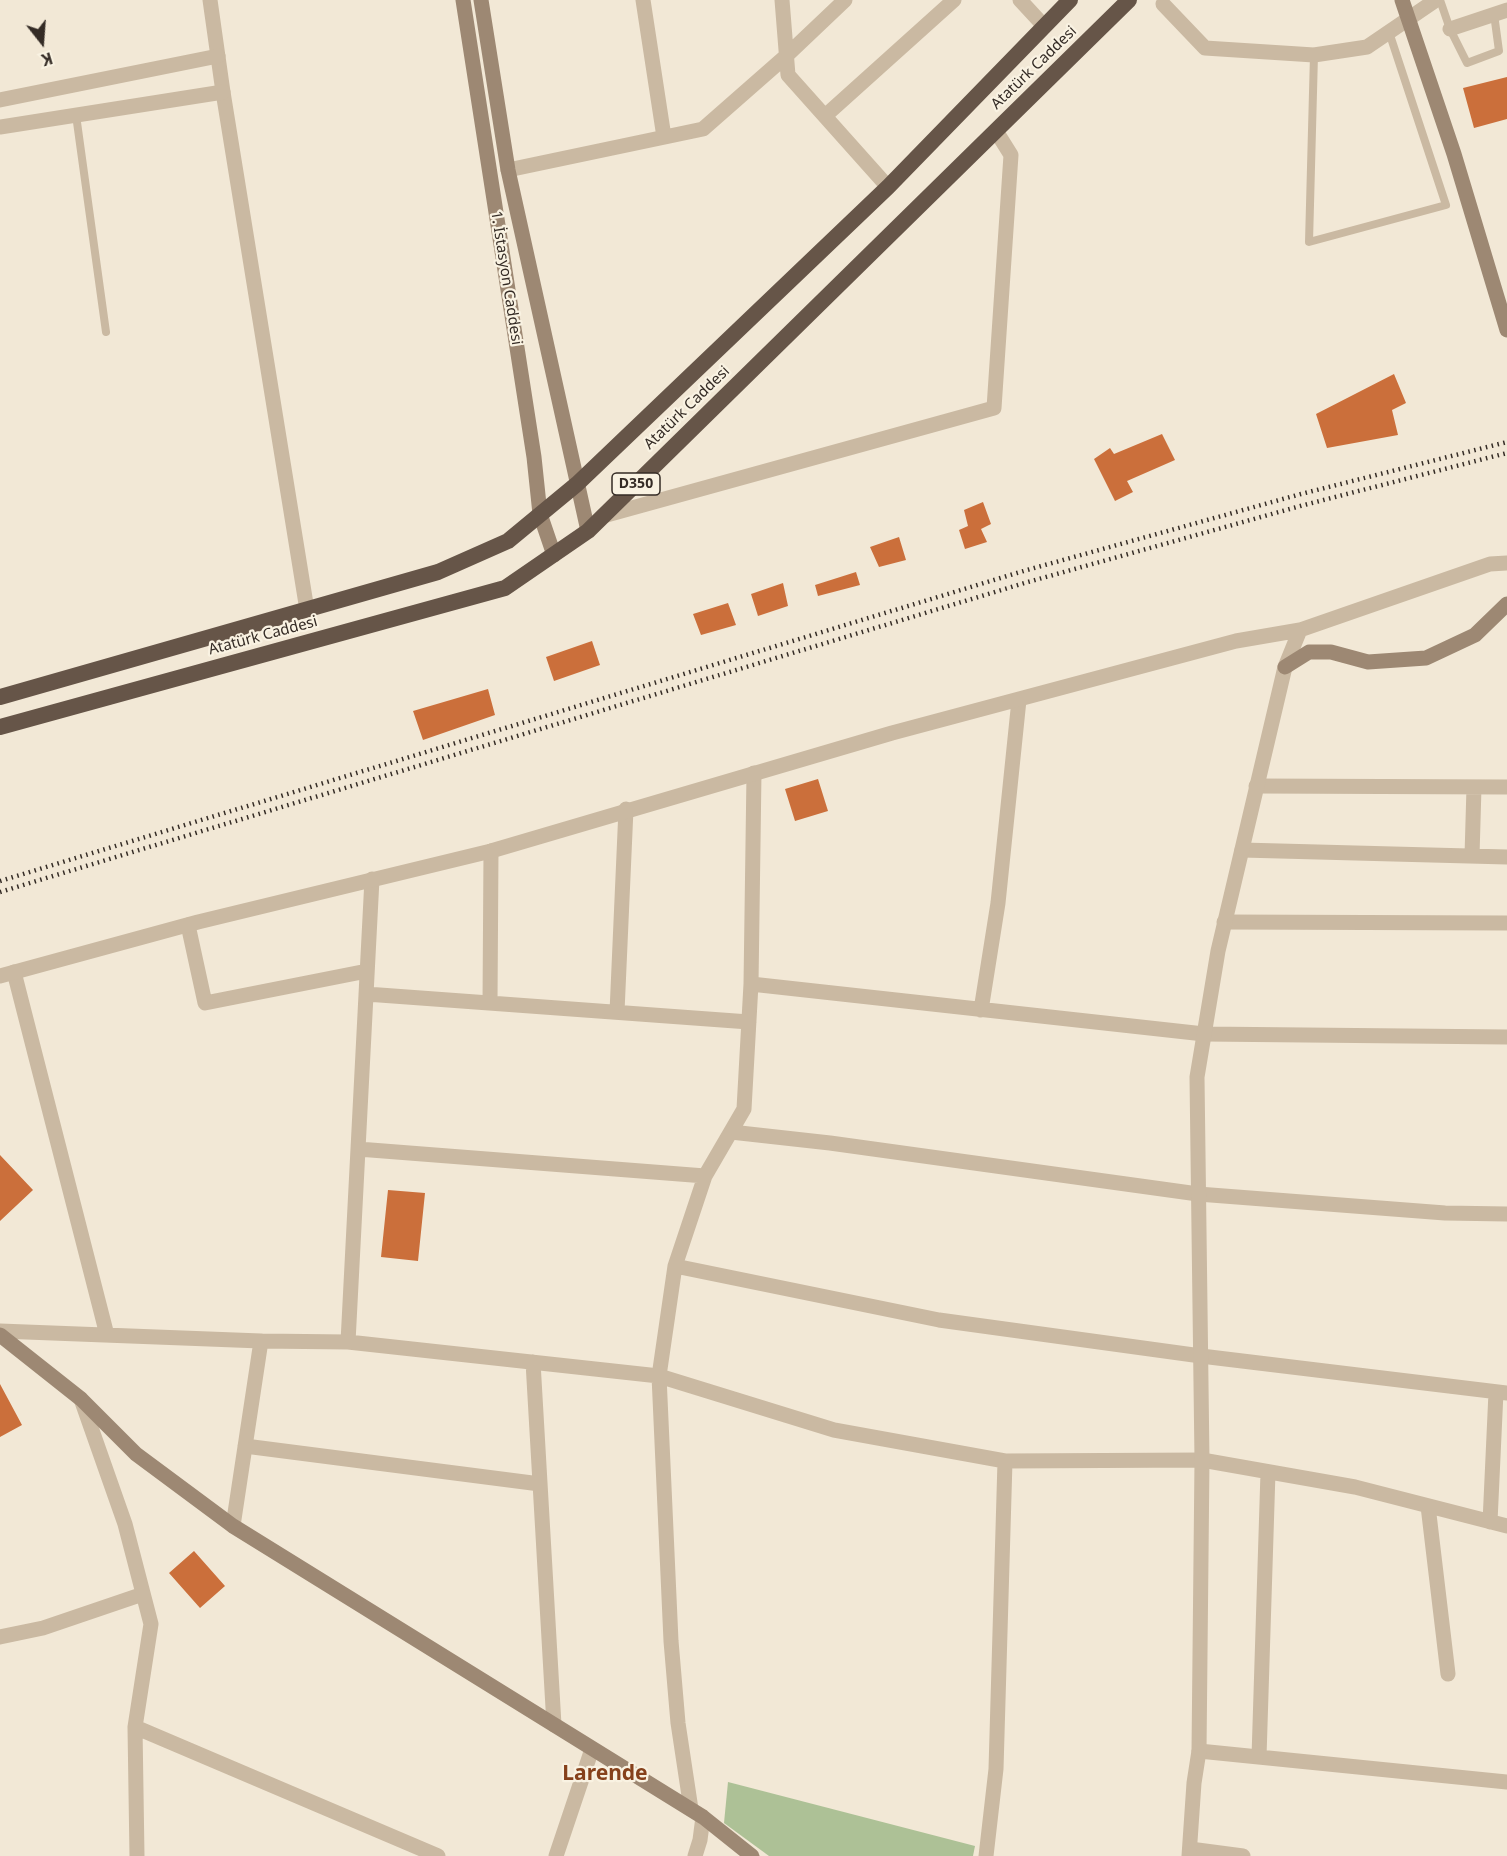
<!DOCTYPE html>
<html>
<head>
<meta charset="utf-8">
<style>
  body { margin:0 }
  #map { position:relative; width:1507px; height:1856px; overflow:hidden; background:#f2e8d6; font-family:"Noto Sans",sans-serif }
  canvas { display:block }
  .north { position:absolute; left:12px; top:12px; width:60px; height:60px; -webkit-text-stroke:4px #f9f2e2; paint-order:stroke; rotate:163deg; font-size:16px; font-weight:700; line-height:24px; text-align:center; color:#342b25 }
  .north::after { content:''; display:block; margin:auto; width:21px; height:27px; background:#342b25; clip-path:polygon(50% 0,100% 100%,50% 72%,0 100%) }
</style>
</head>
<body>
<div id="map">
<canvas width="1507" height="1856"></canvas>
<div class="north">K</div>
</div>
<script>
const c = document.querySelector('canvas').getContext('2d');
c.lineJoin = 'round';
function fill(path, color) { c.fillStyle = color; c.fill(path, 'evenodd'); }
const toPath = rows => new Path2D(rows.map(r => 'M' + r).join(''));
function stroke(path, color, width, dash) { c.strokeStyle = color; c.lineWidth = width; c.lineCap = dash ? 'butt' : 'round'; c.setLineDash(dash || []); c.stroke(path); }
function label(font, color, halo, rows, align = 'center') {
  c.font = font + ' "Noto Sans",sans-serif'; c.lineWidth = 4.5; c.setLineDash([]); c.textBaseline = 'middle'; c.strokeStyle = halo; c.fillStyle = color; for (const [text, x, y, turn = 0] of rows) {
    c.save(); c.translate(x, y); c.rotate((+turn || 0) * Math.PI / 180); c.textAlign = isNaN(turn) ? turn : align; if (halo) c.strokeText(text, 0, 0); c.fillText(text, 0, 0); c.restore();
  }
}
const green = toPath([
  [728,1782,975,1846,973,1856,769,1856,724,1823]
]);
const building = toPath([
  [1507,77,1507,119,1474,128,1463,88],
  [1394,374,1406,403,1392,410,1398,435,1327,448,1316,414],
  [1162,434,1175,460,1127,481,1133,492,1115,501,1094,459,1110,448,1114,454],
  [983,502,991,524,981,529,987,542,965,549,959,530,968,526,964,510],
  [899,537,906,560,879,567,870,547],
  [856,572,860,585,818,596,815,585],
  [783,583,788,606,758,616,751,594],
  [728,603,736,625,701,635,693,614],
  [592,641,600,665,554,681,546,657],
  [488,689,495,715,423,740,413,711],
  [818,779,828,811,795,821,785,789],
  [0,1155,33,1190,0,1221],
  [388,1190,425,1193,418,1261,381,1257],
  [0,1384,22,1425,0,1437],
  [194,1551,225,1586,200,1608,169,1573]
]);
const service = toPath([
  [1440,0,1450,29,1467,63,1499,51,1494,14],
  [1314,55,1309,242,1446,205,1389,32],
  [76,115,106,332]
]);
const minor = toPath([
  [210,0,223,92,307,610],
  [643,0,664,137],
  [782,0,788,75,888,187],
  [1020,0,1044,26],
  [1163,4,1205,48,1314,55,1367,47,1436,0],
  [825,116,954,0],
  [508,170,703,129,785,57,845,0],
  [603,516,994,408,1011,155,996,131],
  [1256,786,1507,787],
  [1242,850,1507,857],
  [1472,856,1474,787],
  [1224,922,1507,923],
  [188,925,205,1003,367,971],
  [14,972,107,1335],
  [751,984,1204,1034,1507,1037],
  [366,994,749,1022],
  [490,1003,491,851],
  [981,1010,998,903,1019,700],
  [617,1012,626,809],
  [731,1132,830,1143,1198,1194,1445,1213,1507,1214],
  [358,1149,705,1176],
  [675,1266,939,1320,1201,1356,1507,1393],
  [0,1331,261,1341,348,1342,659,1376,834,1430,1005,1461,1202,1460,1355,1487,1507,1526],
  [348,1342,372,879],
  [533,1362,554,1725],
  [81,1399,125,1524,151,1624,135,1727,137,1856],
  [245,1446,540,1484],
  [1428,1506,1448,1674],
  [1490,1522,1496,1392],
  [233,1526,261,1341],
  [0,1637,43,1628,143,1594],
  [135,1727,438,1856],
  [1199,1751,1507,1782],
  [1259,1757,1268,1472],
  [691,1809,678,1723,671,1641,659,1376,675,1266,705,1176,744,1109,751,984,754,773],
  [1190,1849,1243,1856],
  [556,1856,592,1749],
  [695,1856,700,1840,703,1817],
  [986,1856,996,1769,1005,1461]
]);
const tertiary = toPath([
  [1450,29,1507,10],
  [0,100,218,56],
  [0,127,223,92],
  [0,976,198,922,491,851,892,733,1236,641,1300,630],
  [1189,1856,1194,1783,1199,1751,1202,1460,1197,1077,1218,951,1285,667,1300,630,1490,564,1507,563]
]);
const secondary = toPath([
  [463,0,534,457,540,514,554,555],
  [481,0,508,170,588,531],
  [1402,0,1454,154,1507,330],
  [1285,667,1309,652,1331,652,1368,662,1426,658,1475,635,1507,604],
  [0,1335,81,1399,136,1454,233,1526,703,1817,752,1856]
]);
const trunk = toPath([
  [0,697,438,572,508,541,577,484,888,187,1070,0],
  [0,727,505,588,588,531,1129,0]
]);
const rail = toPath([
  [0,881,1027,570,1301,494,1507,442],
  [0,892,1028,582,1304,505,1507,453]
]);
const shields = [
  [636,484,48]
];
const shieldNames = [
  ["D350",636,484]
];
const streetNames = [
  ["Atatürk Caddesi",1034,68,-44],
  ["1. İstasyon Caddesi",506,278,81],
  ["Atatürk Caddesi",687,408,-44],
  ["Atatürk Caddesi",263,636,-15]
];
const districtNames = [
  ["Larende",605,1774]
];
fill(green, '#adc196');
fill(building, '#cb6f3b');
stroke(service, '#cab9a2', 8);
stroke(minor, '#cab9a2', 15);
stroke(tertiary, '#cab9a2', 15);
stroke(secondary, '#9d8873', 15);
stroke(trunk, '#665548', 16);
stroke(rail, '#342b25', 4.5, [1.5, 4.5]);
for (const [x, y, w] of shields) { const box = new Path2D(); box.roundRect(x - w / 2, y - 11, w, 22, 4.5); c.fillStyle = '#f9f2e2'; c.fill(box); stroke(box, '#342b25', 1.5); }
label('bold 14px', '#342b25', null, shieldNames);
label('15px', '#342b25', '#f9f2e2', streetNames);
label('bold 21px', '#86411b', '#f9f2e2', districtNames);
</script>
</body>
</html>
